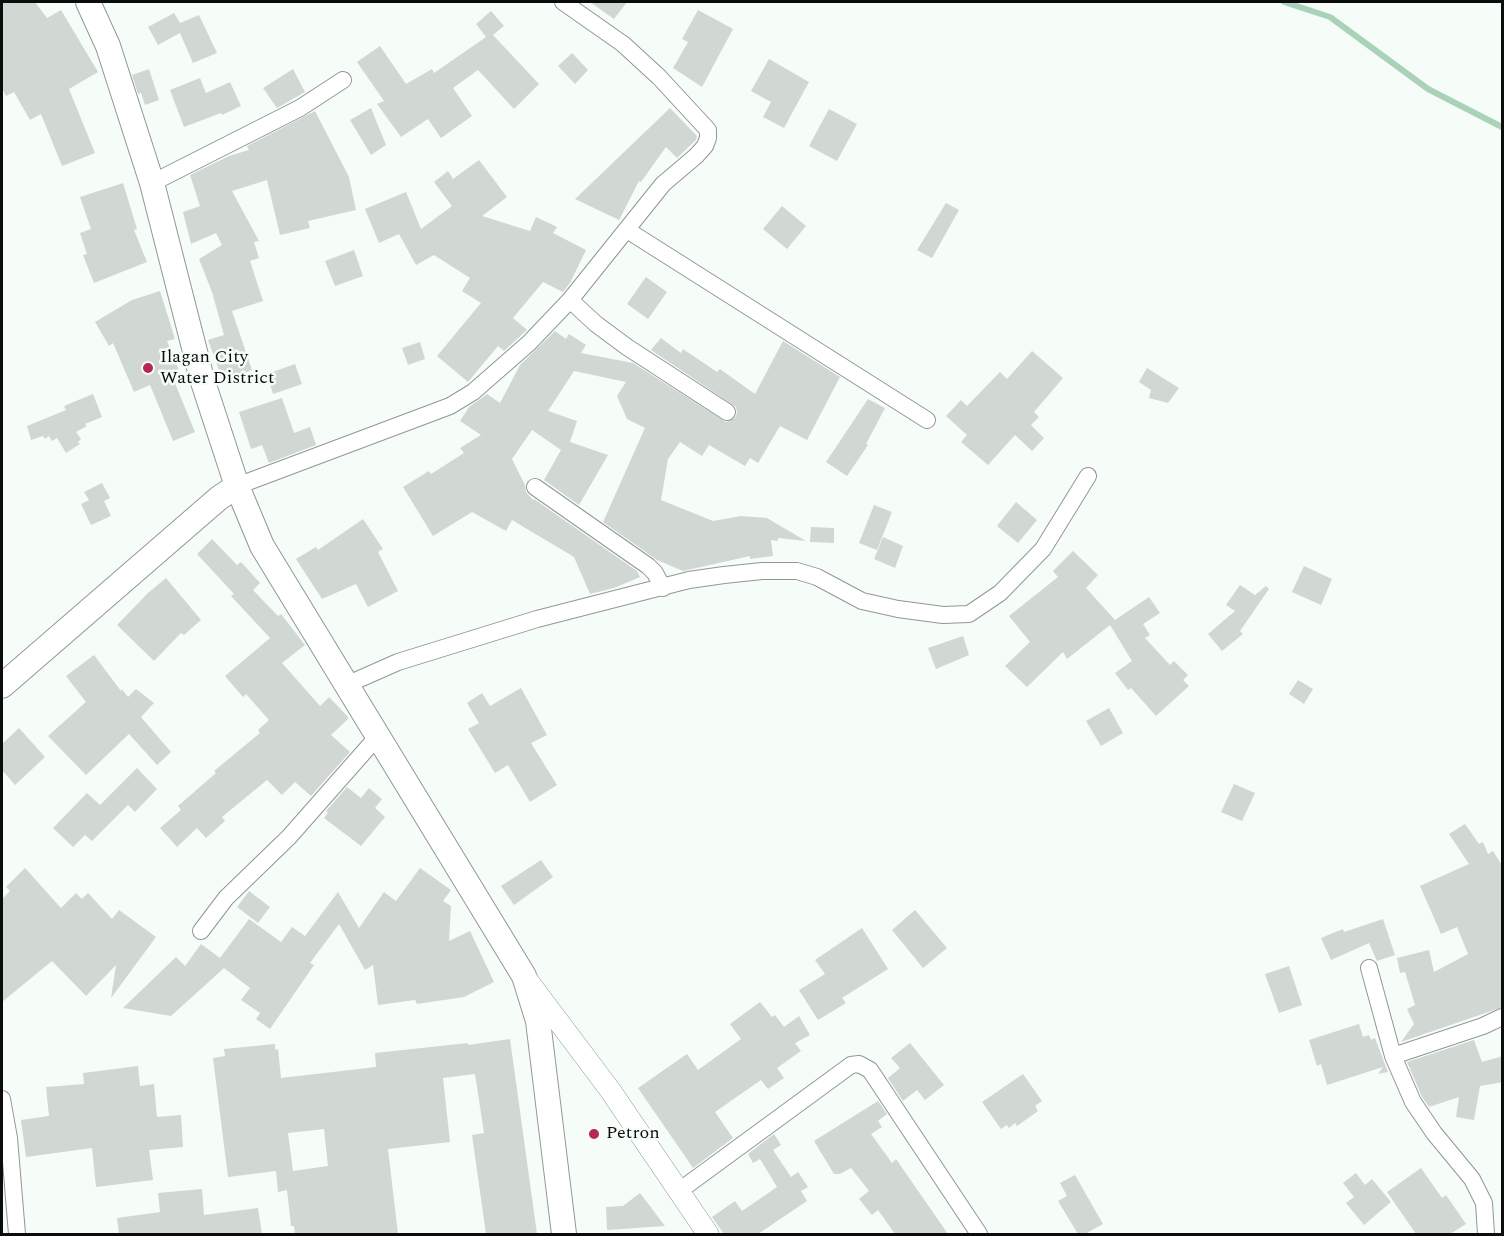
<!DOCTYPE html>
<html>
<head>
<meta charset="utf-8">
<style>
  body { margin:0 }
  #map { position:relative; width:1504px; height:1236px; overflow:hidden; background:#f6fcf8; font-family:Spectral,serif }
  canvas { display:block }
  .frame { position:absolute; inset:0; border:3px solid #0b0d0c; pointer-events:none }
</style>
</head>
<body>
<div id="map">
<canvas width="1504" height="1236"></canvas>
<div class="frame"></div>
</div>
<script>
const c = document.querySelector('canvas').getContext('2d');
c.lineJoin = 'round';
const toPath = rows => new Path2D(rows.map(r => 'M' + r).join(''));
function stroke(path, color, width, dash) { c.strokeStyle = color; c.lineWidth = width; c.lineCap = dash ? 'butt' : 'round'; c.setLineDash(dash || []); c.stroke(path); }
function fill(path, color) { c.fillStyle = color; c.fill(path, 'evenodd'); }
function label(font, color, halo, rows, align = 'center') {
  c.font = font + ' Spectral,serif'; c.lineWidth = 5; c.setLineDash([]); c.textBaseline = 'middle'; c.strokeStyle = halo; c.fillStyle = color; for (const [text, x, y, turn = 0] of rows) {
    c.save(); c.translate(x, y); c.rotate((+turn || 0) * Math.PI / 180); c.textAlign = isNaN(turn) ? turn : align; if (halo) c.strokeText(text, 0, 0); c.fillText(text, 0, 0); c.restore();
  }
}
const stream = toPath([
  [1284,2,1330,17,1428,89,1502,127]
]);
const building = toPath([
  [2,2,35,2,47,18,61,10,98,72,69,89,95,153,62,166,41,114,30,120,14,92,6,96,2,88],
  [590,2,627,2,614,19],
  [698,10,733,29,702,87,673,68,688,42,682,39],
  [491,11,504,26,493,35,539,84,514,109,478,70,453,88,472,116,441,138,428,119,401,137,377,104,384,101,357,62,380,46,406,84,432,69,434,73,486,37,476,24],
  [174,13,180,23,199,15,217,53,193,63,180,33,158,45,148,27],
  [572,53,588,70,575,84,558,66],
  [769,59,809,82,784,128,763,117,771,102,751,91],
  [149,69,159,100,145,105,141,93,138,94,132,75],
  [293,69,305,92,277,108,263,88],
  [200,78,206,93,230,82,241,106,222,115,221,113,184,127,170,90],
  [371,108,386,145,371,155,350,120],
  [670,108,697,136,696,140,677,158,666,147,641,182,639,181,619,220,575,199],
  [829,109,857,124,837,161,809,146],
  [315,111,349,177,356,210,308,221,310,228,280,235,267,180,232,191,259,241,254,242,259,258,250,261,263,301,232,311,252,370,223,381,208,340,224,335,212,292,199,259,222,245,216,233,191,244,183,212,200,206,190,175,229,156,249,150,247,146],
  [479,160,507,197,482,216,530,231,536,217,557,227,553,233,586,250,570,283,563,292,543,282,513,318,527,330,504,351,498,346,468,382,437,356,481,303,462,291,470,278,434,255,416,265,399,234,379,243,365,209,406,192,421,229,452,206,434,182,448,171,453,179],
  [123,183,137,229,134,230,147,262,94,283,83,255,87,254,80,233,91,229,80,197],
  [946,203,959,210,932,258,917,250],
  [782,206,806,226,787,249,763,229],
  [354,250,363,276,335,286,325,261],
  [646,277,667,292,648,319,627,304],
  [160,291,175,339,167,341,180,373,172,376,195,432,173,441,150,385,134,392,113,343,109,346,95,322,132,300],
  [555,331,566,339,569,334,586,345,581,353,633,363,726,422,735,418,737,413,736,407,651,350,661,338,681,353,683,349,717,372,720,369,755,394,783,341,840,377,807,440,780,426,758,463,750,458,745,466,709,445,702,456,680,442,668,459,661,500,713,521,741,516,767,518,806,541,778,538,778,541,771,540,773,556,750,559,750,556,683,571,657,560,603,522,645,428,627,419,617,396,626,382,574,371,548,411,577,421,570,442,608,455,579,505,544,480,561,450,532,430,512,459,525,485,526,492,533,500,534,499,637,571,640,577,614,588,590,594,574,557,512,520,506,531,472,512,433,536,403,487,429,471,431,474,464,453,460,448,481,435,460,421,469,407,487,394,500,403,520,365],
  [420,342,425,359,408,365,402,348],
  [1032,351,1063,378,1034,412,1039,417,1031,425,1044,438,1032,451,1015,435,988,465,961,442,967,435,946,416,961,400,967,406,1000,372,1007,379],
  [295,364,302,384,273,394,267,374],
  [1147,368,1179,388,1168,403,1149,398,1151,390,1139,382],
  [93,394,102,417,85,424,87,426,76,432,81,439,78,442,80,444,66,453,57,438,52,441,49,436,45,439,43,436,31,440,27,426,66,410,64,406],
  [282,398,294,433,310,427,316,445,269,463,262,445,251,449,239,412],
  [868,399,885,408,866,444,868,445,847,476,826,462],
  [102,483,110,498,104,501,111,516,91,525,81,504,89,500,84,492],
  [1016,502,1037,520,1018,543,997,526],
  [874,505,892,512,877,550,859,543],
  [363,519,383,549,378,552,398,591,368,607,356,584,322,599,296,559,316,547,318,550],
  [811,527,834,528,834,543,810,542],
  [883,537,903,546,895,568,874,559],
  [212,539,237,565,241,562,260,583,253,590,278,616,281,614,305,645,282,663,320,706,329,697,349,718,331,735,350,752,311,796,295,782,282,795,267,780,222,817,225,821,206,838,197,828,177,847,160,828,181,810,178,806,216,773,214,771,260,733,258,730,269,720,246,694,243,697,225,676,270,638,231,596,234,594,197,554],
  [1073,551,1098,575,1086,588,1115,620,1149,597,1160,613,1143,624,1150,635,1145,638,1170,665,1174,661,1188,675,1183,680,1189,686,1156,716,1131,688,1128,690,1115,673,1132,661,1110,625,1067,659,1063,652,1027,687,1005,666,1030,642,1009,616,1058,577,1053,571],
  [1304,566,1332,579,1321,605,1292,592],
  [166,578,201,620,184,635,181,633,154,661,117,625,148,593],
  [1240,585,1255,595,1266,586,1269,589,1240,631,1243,634,1222,651,1208,634,1235,611,1226,605],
  [963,636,969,655,936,669,928,648],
  [94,655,121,691,122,689,128,697,136,689,154,703,141,717,171,752,157,765,129,734,86,775,48,736,86,702,66,676],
  [1298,680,1313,689,1304,704,1289,694],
  [521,688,547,735,531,743,557,785,530,802,508,765,495,773,468,729,479,723,467,703,482,693,490,706],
  [1109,708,1123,733,1101,746,1086,721],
  [19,728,45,757,15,785,2,770,2,744],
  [137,768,157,789,135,812,128,805,92,841,85,835,73,847,53,828,87,793,100,805],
  [1234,784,1255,793,1242,821,1221,812],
  [347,787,361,798,369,788,382,799,375,808,385,817,361,846,324,818,328,813,326,811],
  [1465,824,1479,844,1483,842,1488,854,1493,851,1503,867,1503,1007,1401,1042,1414,1024,1407,1009,1415,1005,1405,972,1400,973,1397,958,1429,950,1434,972,1468,954,1457,927,1441,934,1420,886,1469,864,1449,834],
  [541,860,553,877,514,905,501,886],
  [25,868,61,908,76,893,82,899,88,893,112,919,119,910,156,937,111,998,116,965,86,996,52,961,2,1002,2,899,10,891,6,887],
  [420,868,451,890,443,901,451,906,449,941,470,931,494,982,464,997,417,1004,415,1000,378,1005,373,965,365,970,339,924,310,963,314,965,270,1029,256,1019,260,1013,241,1000,250,988,224,968,171,1016,123,1008,176,957,185,966,201,944,220,958,249,919,281,942,292,927,305,936,338,892,359,928,384,892,396,901],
  [249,891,270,907,258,923,237,907],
  [915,910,947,948,923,968,892,930],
  [1383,919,1395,955,1377,961,1369,943,1331,960,1321,938,1343,929,1344,932],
  [862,928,888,969,842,998,846,1003,818,1020,799,990,825,974,815,960],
  [1289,966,1302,1005,1279,1013,1265,974],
  [760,1002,772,1017,775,1015,784,1027,799,1016,810,1035,795,1043,801,1051,777,1068,784,1078,768,1089,761,1080,715,1112,733,1138,693,1168,638,1088,687,1054,698,1070,741,1039,730,1024],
  [1359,1024,1363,1037,1369,1035,1371,1040,1375,1038,1388,1072,1378,1074,1383,1067,1327,1085,1321,1064,1317,1066,1309,1040],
  [510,1039,537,1234,486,1234,472,1135,484,1133,475,1074,443,1078,450,1142,388,1149,398,1234,295,1234,294,1226,291,1226,287,1190,278,1192,276,1171,228,1177,213,1058,225,1056,224,1049,275,1044,275,1050,278,1049,281,1078,376,1067,375,1053,468,1043,468,1045],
  [324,1129,328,1166,293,1171,288,1133],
  [1474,1040,1482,1062,1503,1056,1503,1082,1480,1086,1474,1120,1456,1117,1459,1097,1429,1107,1422,1097,1407,1062],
  [910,1043,944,1085,925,1100,917,1090,903,1101,888,1078,900,1068,891,1058],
  [138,1066,140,1086,154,1084,157,1117,181,1115,183,1147,149,1150,153,1180,96,1187,92,1148,26,1157,21,1120,49,1116,46,1087,84,1084,83,1073],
  [1023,1074,1042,1101,1035,1106,1038,1111,1017,1126,1015,1123,1009,1128,1007,1125,1001,1129,982,1102],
  [878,1101,887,1114,878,1121,882,1127,871,1134,892,1163,896,1159,948,1234,895,1234,878,1210,872,1215,859,1199,869,1191,851,1168,840,1174,834,1174,814,1141],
  [774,1134,781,1145,773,1150,791,1177,798,1172,808,1187,801,1191,807,1201,758,1234,724,1234,712,1217,735,1201,742,1211,777,1187,760,1159,753,1163,748,1154],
  [1421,1168,1442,1198,1446,1195,1466,1224,1450,1234,1416,1234,1387,1192],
  [1356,1173,1365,1185,1372,1179,1391,1202,1364,1225,1346,1203,1354,1197,1343,1183],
  [1075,1175,1103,1224,1085,1234,1078,1234,1058,1201,1067,1196,1060,1183],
  [202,1189,204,1215,258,1208,262,1234,119,1234,117,1218,160,1212,158,1193],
  [640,1193,665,1226,607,1230,606,1207,623,1206]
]);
const minor = toPath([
  [152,183,300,108,343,80],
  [627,230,927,420],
  [570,300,596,324,627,347,727,412],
  [237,486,450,406,473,392,529,343,570,300,663,184,696,156,705,146,708,138,708,130,659,77,623,44,563,2],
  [535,487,648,566,655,573,663,588],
  [346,685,398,662,537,619,689,580,724,575,762,571,797,571,817,577,862,601,898,609,943,615,969,614,1000,593,1043,549,1088,476],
  [201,931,226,898,289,837,378,736],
  [1369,968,1393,1056,1413,1102,1434,1133,1472,1179,1484,1203,1486,1234],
  [1393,1056,1483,1026,1502,1017],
  [2,1099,9,1138,17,1234],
  [679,1191,851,1065,859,1064,870,1070,979,1234]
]);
const tertiary = toPath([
  [528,981,610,1090,708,1234]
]);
const secondary = toPath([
  [88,2,108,46,152,183,202,379,237,486,262,546,524,976,538,1021,564,1234],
  [2,686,219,498,237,486]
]);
const markers = [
  [148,368,6,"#b72754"],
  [594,1134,6,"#b72754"]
];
const poiNames = [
  ["Ilagan City",160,358],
  ["Water District",160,379],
  ["Petron",606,1134]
];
stroke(stream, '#a9d2b9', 6);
fill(building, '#d1d7d3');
stroke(minor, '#919793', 18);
stroke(tertiary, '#919793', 22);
stroke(secondary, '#919793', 26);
stroke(minor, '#fff', 16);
stroke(tertiary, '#fff', 21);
stroke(secondary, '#fff', 24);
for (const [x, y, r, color] of markers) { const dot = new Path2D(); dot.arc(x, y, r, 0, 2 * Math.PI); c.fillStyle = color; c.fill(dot); stroke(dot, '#f6fcf8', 2); }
label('18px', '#0b0d0c', '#f6fcf8', poiNames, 'left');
</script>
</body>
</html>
